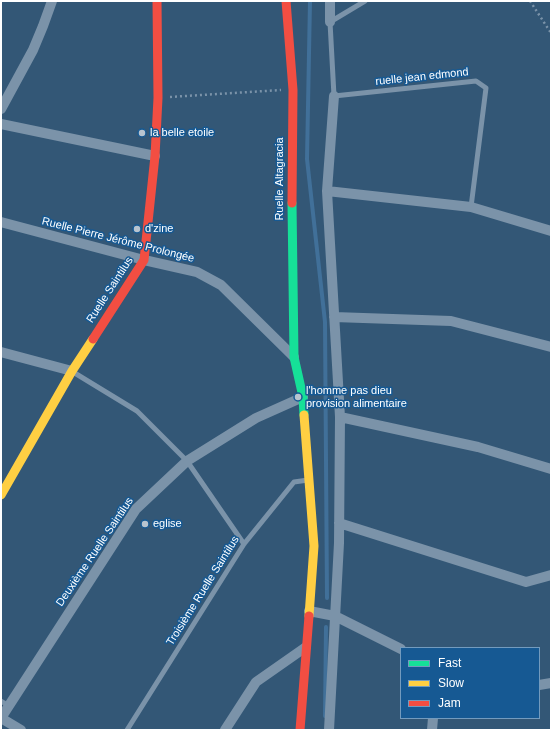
<!DOCTYPE html>
<html>
<head>
<meta charset="utf-8">
<style>
  body { margin:0 }
  #map { position:relative; width:552px; height:731px; overflow:hidden; background:#335776; font-family:Arial,sans-serif }
  canvas { display:block }
  .frame { position:absolute; inset:0; border:2px solid #fff; pointer-events:none }
  .legend { position:absolute; left:400px; top:647px; width:140px; height:72px; box-sizing:border-box; background:#165993; border:1px solid #739bbe; margin:0; padding:5px 7px; list-style:none; font-size:12px; color:#fff }
  .legend li { display:flex; align-items:center; gap:8px; height:20px }
  .legend b { width:20px; border:1px solid #739bbe }
</style>
</head>
<body>
<div id="map">
<canvas width="552" height="731"></canvas>
<div class="frame"></div>
<ul class="legend">
<li><b style="height:5px;background:#16e098"></b>Fast</li>
<li><b style="height:5px;background:#ffcf43"></b>Slow</li>
<li><b style="height:5px;background:#f24e42"></b>Jam</li>
</ul>
</div>
<script>
const c = document.querySelector('canvas').getContext('2d');
c.lineJoin = 'round';
const toPath = rows => new Path2D(rows.map(r => 'M' + r).join(''));
function stroke(path, color, width, dash) { c.strokeStyle = color; c.lineWidth = width; c.lineCap = dash ? 'butt' : 'round'; c.setLineDash(dash || []); c.stroke(path); }
function label(font, color, halo, rows, align = 'center') {
  c.font = font + ' Arial,sans-serif'; c.lineWidth = 3; c.setLineDash([]); c.textBaseline = 'middle'; c.strokeStyle = halo; c.fillStyle = color; for (const [text, x, y, turn = 0] of rows) {
    c.save(); c.translate(x, y); c.rotate((+turn || 0) * Math.PI / 180); c.textAlign = isNaN(turn) ? turn : align; if (halo) c.strokeText(text, 0, 0); c.fillText(text, 0, 0); c.restore();
  }
}
const stream = toPath([
  [310,1,307,159,325,322,327,598],
  [325,716,326,627]
]);
const path = toPath([
  [530,1,551,33],
  [170,97,281,90]
]);
const lane = toPath([
  [365,1,330,22,334,96,476,81,486,88,471,207],
  [73,372,137,411,187,461,244,544],
  [1,701,9,706],
  [127,730,244,544,294,482,308,480]
]);
const street = toPath([
  [330,1,330,22],
  [1,109,33,50,43,26,52,1],
  [1,124,155,156],
  [327,191,471,207,551,231],
  [1,222,144,260,197,272,221,285,294,357],
  [334,317,451,321,551,347],
  [1,352,72,371],
  [340,417,478,447,551,469],
  [339,523,526,582,551,575],
  [309,611,335,616,401,649],
  [539,685,551,683],
  [1,718,136,509,187,461,256,418,303,397],
  [1,718,21,730],
  [225,730,256,682,306,647],
  [329,730,339,543,340,417,327,191,334,96],
  [432,730,433,718]
]);
const fast = toPath([
  [292,203,294,357,303,397,304,415]
]);
const slow = toPath([
  [304,415,314,546,309,616],
  [1,495,72,371,93,339]
]);
const jam = toPath([
  [286,1,293,90,292,203],
  [93,339,144,260,155,156,158,98,157,1],
  [300,730,309,616]
]);
const markers = [
  [142,133,4,"#b8c4cf"],
  [137,229,4,"#b8c4cf"],
  [298,397,4,"#b8c4cf"],
  [145,524,4,"#b8c4cf"]
];
const streetNames = [
  ["ruelle jean edmond",422,77,-6],
  ["Ruelle Altagracia",280,179,-90],
  ["Ruelle Pierre Jérôme Prolongée",118,240,14],
  ["Ruelle Saintilus",110,290,-57],
  ["Deuxième Ruelle Saintilus",95,552,-56],
  ["Troisième Ruelle Saintilus",203,591,-58]
];
const poiNames = [
  ["la belle etoile",150,133],
  ["d'zine",145,229],
  ["l'homme pas dieu",306,391],
  ["provision alimentaire",306,404],
  ["eglise",153,524]
];
stroke(stream, '#417099', 4);
stroke(path, '#7b93a9', 2.5, [2, 3]);
stroke(lane, '#7b93a9', 5);
stroke(street, '#7b93a9', 10);
stroke(fast, '#16e098', 9);
stroke(slow, '#ffcf43', 9);
stroke(jam, '#f24e42', 9);
for (const [x, y, r, color] of markers) { const dot = new Path2D(); dot.arc(x, y, r, 0, 2 * Math.PI); c.fillStyle = color; c.fill(dot); stroke(dot, '#165993', 1.5); }
label('11px', '#fff', '#165993', streetNames);
label('11px', '#fff', '#165993', poiNames, 'left');
</script>
</body>
</html>
